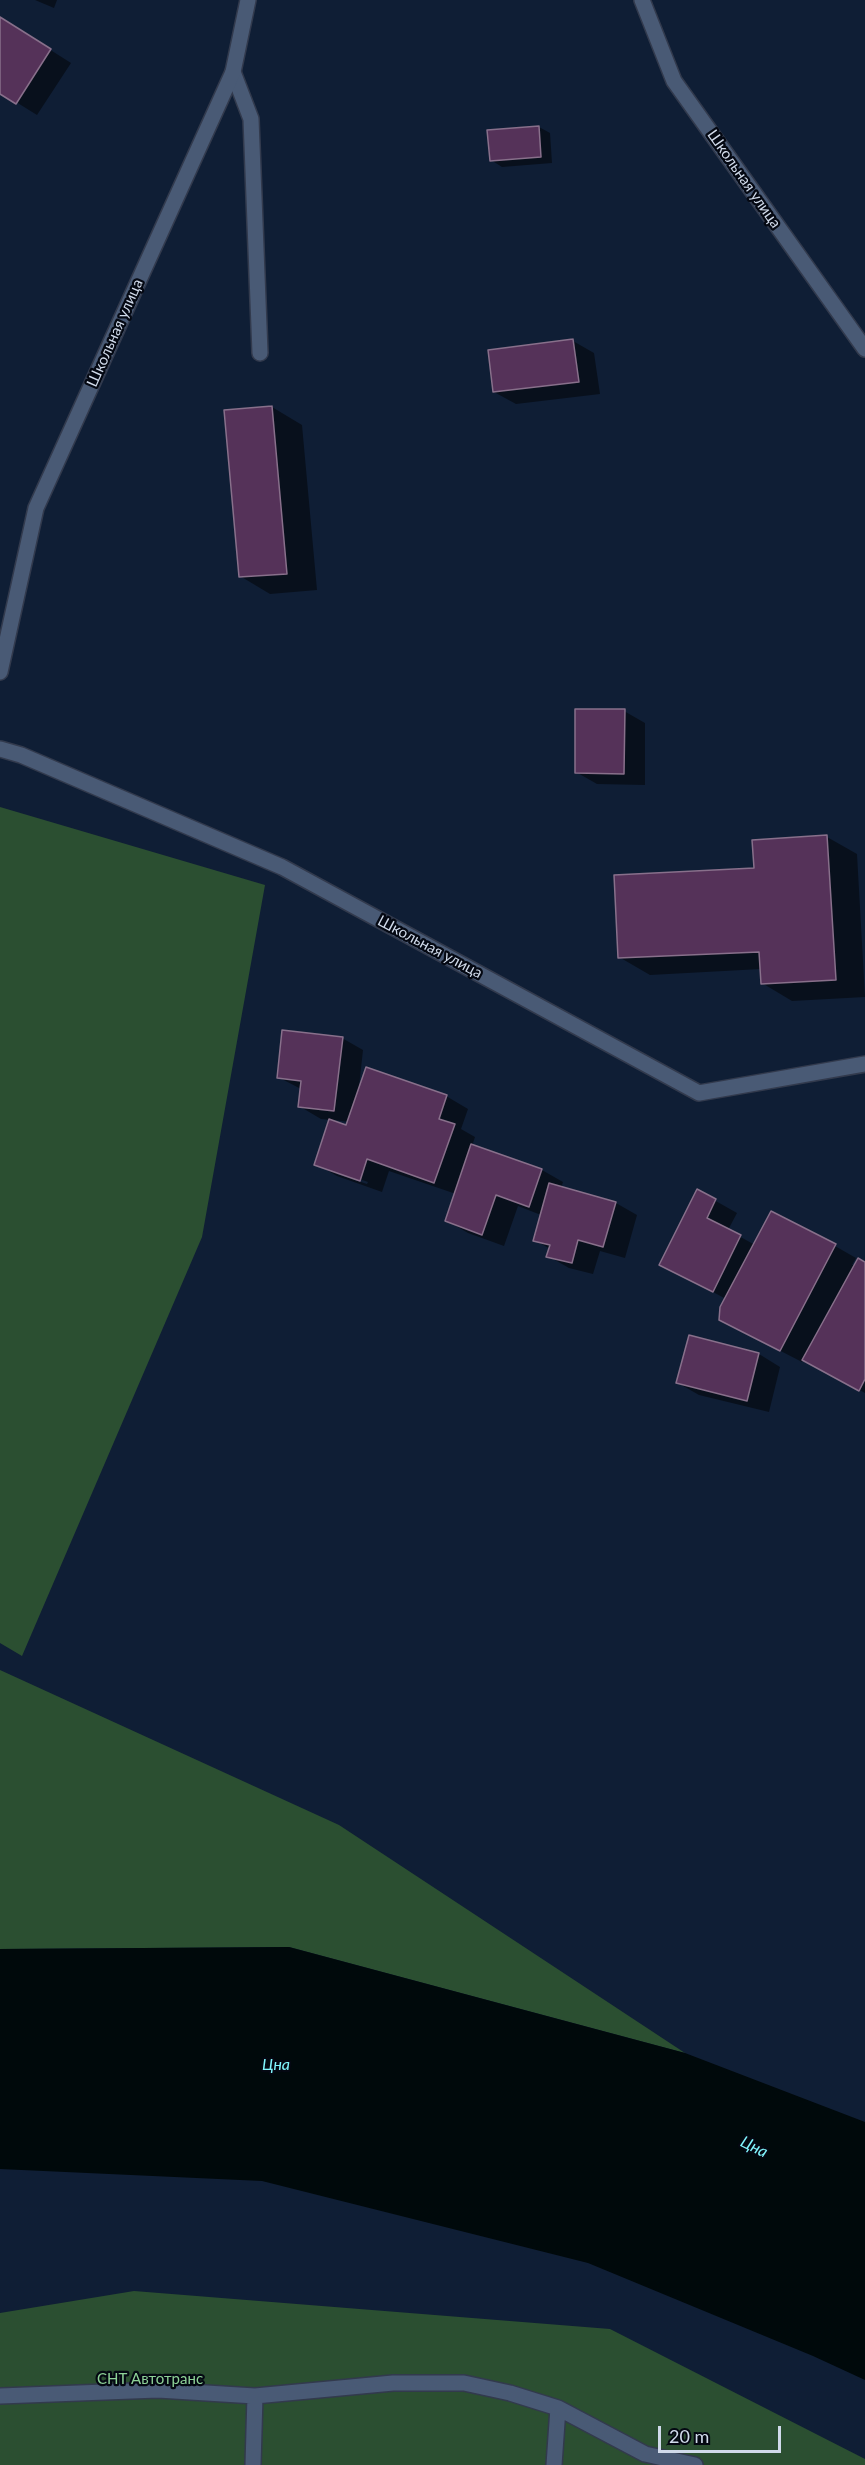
<!DOCTYPE html>
<html>
<head>
<meta charset="utf-8">
<style>
  body { margin:0 }
  #map { position:relative; width:865px; height:2465px; overflow:hidden; background:#0f1e35; font-family:Lato,sans-serif }
  canvas { display:block }
  .scale { position:absolute; left:658px; top:2426px; width:123px; height:27px; box-sizing:border-box; border:3px solid #d0daea; border-top:0; padding-left:8px; font-size:18px; line-height:21px; white-space:nowrap; color:#d0daea; -webkit-text-stroke:4px #040812; paint-order:stroke }
</style>
</head>
<body>
<div id="map">
<canvas width="865" height="2465"></canvas>
<div class="scale">20 m</div>
</div>
<script>
const c = document.querySelector('canvas').getContext('2d');
c.lineJoin = 'round';
function fill(path, color) { c.fillStyle = color; c.fill(path, 'evenodd'); }
const toPath = rows => new Path2D(rows.map(r => 'M' + r).join(''));
function stroke(path, color, width, dash) { c.strokeStyle = color; c.lineWidth = width; c.lineCap = dash ? 'butt' : 'round'; c.setLineDash(dash || []); c.stroke(path); }
function label(font, color, halo, rows, align = 'center') {
  c.font = font + ' Lato,sans-serif'; c.lineWidth = 4.5; c.setLineDash([]); c.textBaseline = 'middle'; c.strokeStyle = halo; c.fillStyle = color; for (const [text, x, y, turn = 0] of rows) {
    c.save(); c.translate(x, y); c.rotate((+turn || 0) * Math.PI / 180); c.textAlign = isNaN(turn) ? turn : align; if (halo) c.strokeText(text, 0, 0); c.fillText(text, 0, 0); c.restore();
  }
}
const green = toPath([
  [0,807,265,885,202,1237,22,1656,0,1643],
  [0,1670,339,1825,685,2053,289,1947,0,1949],
  [134,2291,610,2329,865,2459,865,2465,0,2465,0,2313]
]);
const water = toPath([
  [289,1947,685,2053,865,2122,865,2380,813,2356,588,2263,262,2181,0,2169,0,1949]
]);
const shadow = toPath([
  [35,0,57,0,54,8],
  [0,18,71,63,37,115,0,92],
  [539,127,550,133,552,163,502,167,491,160],
  [573,341,594,353,600,394,516,404,494,392],
  [272,407,302,425,317,590,270,594,240,576],
  [624,711,645,723,645,785,597,784,576,772],
  [827,837,857,854,865,997,792,1001,762,983,761,969,650,975,619,957,756,870],
  [342,1038,363,1050,359,1087,446,1096,468,1109,461,1129,475,1137,472,1146,542,1170,563,1182,561,1188,616,1203,637,1215,625,1258,600,1251,593,1274,569,1268,548,1256,550,1249,535,1240,541,1215,518,1206,504,1246,468,1233,446,1220,456,1194,389,1171,382,1192,337,1176,316,1164,331,1120,321,1119,299,1106,301,1089,278,1077],
  [333,1120,349,1122,347,1126],
  [337,1171,368,1182,367,1184,337,1174],
  [698,1191,737,1213,728,1230,755,1245,835,1246,856,1258,852,1265,865,1263,865,1393,804,1359,802,1362,742,1331,726,1299,661,1264],
  [759,1354,780,1367,769,1412,699,1395,678,1383]
]);
const building = toPath([
  [0,17,51,49,16,104,0,94,0,17],
  [539,126,541,157,490,161,487,130,539,126],
  [573,339,579,382,493,392,488,350,573,339],
  [272,406,287,574,239,577,224,410,272,406],
  [575,709,625,709,624,774,575,773,575,709],
  [827,835,836,980,761,984,759,952,618,958,614,875,754,868,752,840,827,835],
  [282,1030,343,1037,334,1111,298,1107,301,1081,277,1078,282,1030],
  [366,1067,447,1095,439,1119,455,1124,434,1183,367,1159,360,1181,314,1165,329,1119,346,1125,366,1067],
  [471,1144,542,1169,529,1207,496,1195,482,1235,445,1221,471,1144],
  [549,1183,616,1202,603,1247,578,1240,572,1263,546,1257,550,1245,533,1241,549,1183],
  [697,1189,716,1199,707,1218,741,1235,713,1292,659,1265,697,1189],
  [771,1211,836,1244,780,1351,719,1320,720,1307,771,1211],
  [858,1258,865,1262,865,1379,859,1391,802,1360,858,1258],
  [689,1335,759,1353,747,1401,676,1383,689,1335]
]);
const lane = toPath([
  [233,72,251,119,260,353],
  [0,2396,158,2390,255,2396,393,2383,464,2383,510,2393,558,2408,645,2454,695,2465],
  [253,2465,255,2396],
  [554,2465,558,2408]
]);
const street = toPath([
  [642,0,674,81,865,349],
  [0,672,36,508,233,72,248,0],
  [0,749,21,755,282,867,699,1093,865,1064]
]);
const streetNames = [
  ["Школьная улица",744,179,55],
  ["Школьная улица",115,333,-66],
  ["Школьная улица",430,947,28]
];
const parkNames = [
  ["СНТ Автотранс",150,2379]
];
const waterNames = [
  ["Цна",276,2065],
  ["Цна",754,2147,26]
];
fill(green, '#2b4f31');
fill(water, '#00090b');
fill(shadow, '#0007');
fill(building, '#553259');
stroke(building, '#88708b', 1.5);
stroke(lane, '#323a4d', 18);
stroke(street, '#323a4d', 18);
stroke(lane, '#495a75', 15);
stroke(street, '#495a75', 15);
label('15px', '#d0daea', '#040812', streetNames);
label('15px', '#8ed297', '#040812', parkNames);
label('italic 16px', '#81f6fe', '#040812', waterNames);
</script>
</body>
</html>
